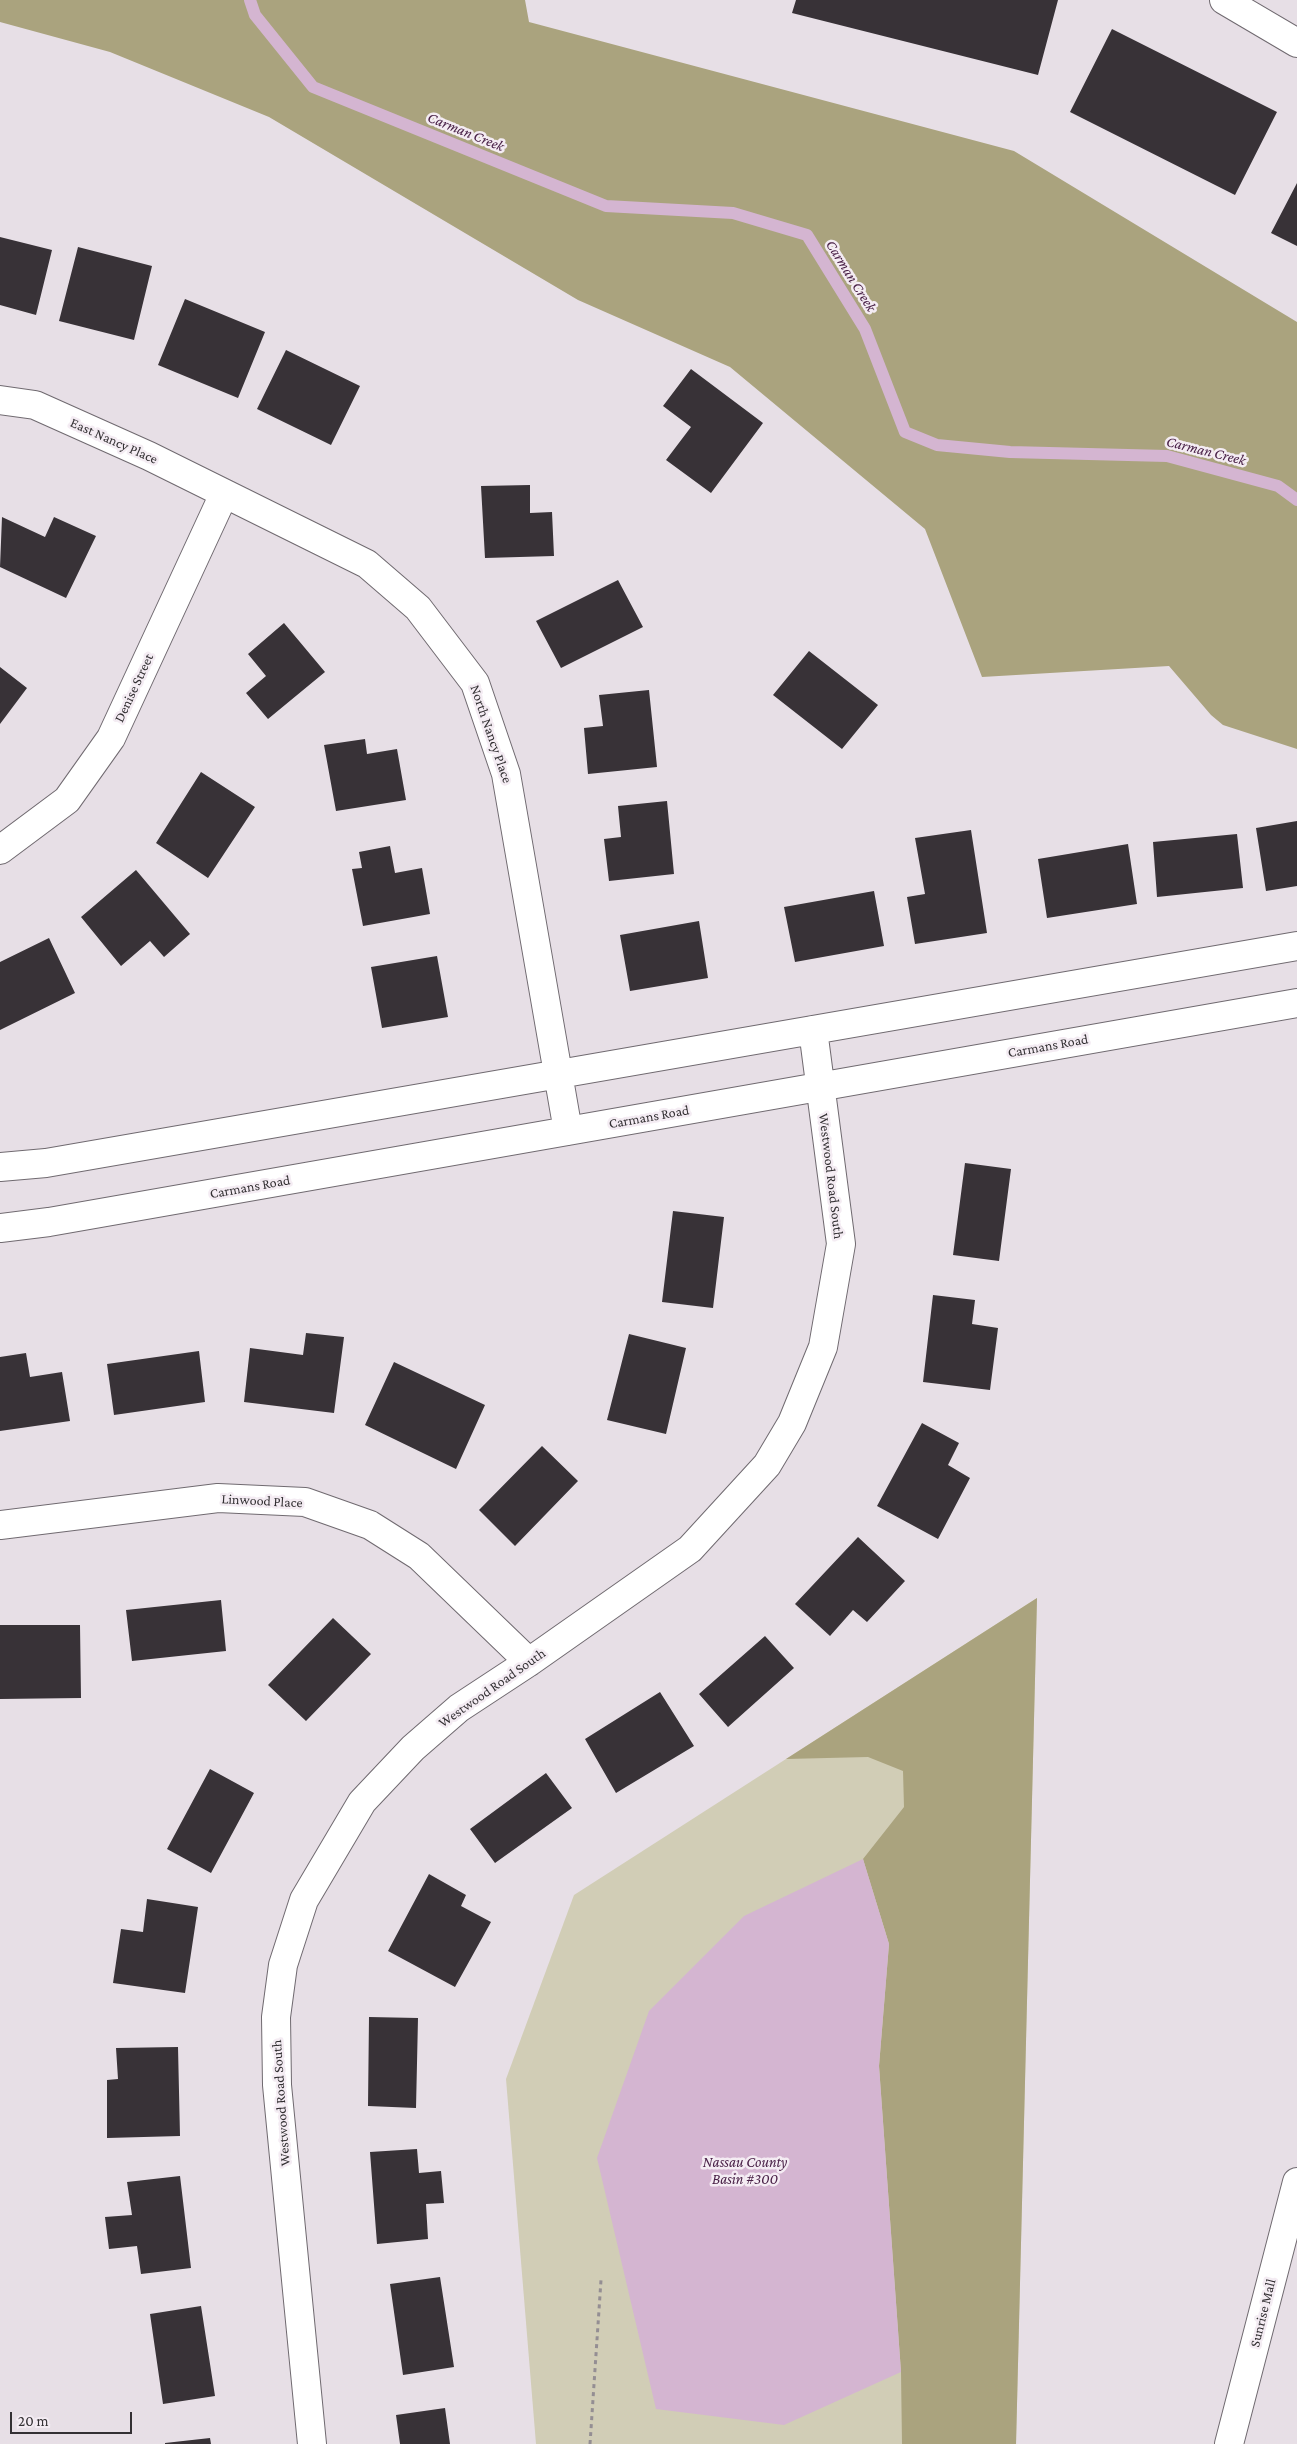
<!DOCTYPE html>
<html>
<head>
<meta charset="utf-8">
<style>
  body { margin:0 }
  #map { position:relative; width:1297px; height:2444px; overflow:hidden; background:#e7dfe6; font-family:"Crimson Pro",serif }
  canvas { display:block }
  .scale { position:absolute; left:10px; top:2412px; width:122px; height:22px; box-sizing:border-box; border:2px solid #333033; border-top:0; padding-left:6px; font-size:15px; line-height:18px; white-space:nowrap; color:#333033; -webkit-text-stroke:4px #f4ecf3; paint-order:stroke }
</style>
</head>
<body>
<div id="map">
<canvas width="1297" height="2444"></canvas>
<div class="scale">20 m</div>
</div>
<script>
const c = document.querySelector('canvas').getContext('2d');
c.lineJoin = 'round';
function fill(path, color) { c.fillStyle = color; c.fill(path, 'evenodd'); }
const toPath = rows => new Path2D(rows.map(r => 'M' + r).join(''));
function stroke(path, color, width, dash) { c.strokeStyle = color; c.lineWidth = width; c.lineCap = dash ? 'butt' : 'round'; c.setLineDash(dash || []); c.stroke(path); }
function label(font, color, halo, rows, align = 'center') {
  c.font = font + ' "Crimson Pro",serif'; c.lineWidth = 5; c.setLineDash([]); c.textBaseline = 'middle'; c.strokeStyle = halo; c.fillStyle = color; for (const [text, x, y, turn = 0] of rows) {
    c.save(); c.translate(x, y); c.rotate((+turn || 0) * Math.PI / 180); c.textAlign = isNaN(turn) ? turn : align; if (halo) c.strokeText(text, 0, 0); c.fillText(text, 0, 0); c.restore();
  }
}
const green = toPath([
  [1037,1598,1016,2444,536,2444,506,2079,574,1895]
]);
const forest = toPath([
  [0,0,525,0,529,22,1014,151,1297,322,1297,749,1223,725,1211,715,1169,666,982,677,925,529,730,367,578,300,269,117,110,52,0,22],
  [1037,1598,1016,2444,902,2444,901,2372,879,2066,889,1944,863,1859,904,1807,903,1771,868,1757,786,1759]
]);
const water = toPath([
  [863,1859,889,1944,879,2066,901,2372,784,2425,656,2409,597,2158,649,2011,744,1916]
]);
const stream = toPath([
  [250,0,255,15,313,87,606,206,733,213,807,235,865,329,905,432,937,445,1010,452,1167,456,1278,486,1297,500]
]);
const building = toPath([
  [796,0,1058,0,1038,75,792,13],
  [1112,29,1277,112,1235,195,1070,112],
  [1297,183,1297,246,1271,233],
  [0,237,52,250,36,315,0,305],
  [78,247,152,266,134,340,59,321],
  [185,299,265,332,238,398,158,365],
  [286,350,360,386,331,445,257,409],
  [691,369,763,423,711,493,666,460,691,427,663,406],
  [530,485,530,513,552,512,554,556,485,558,481,486],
  [2,517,45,537,54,517,96,536,66,598,0,567],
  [618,580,643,627,561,668,536,621],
  [284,623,325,672,268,719,246,693,266,676,248,654],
  [809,651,878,705,842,749,773,695],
  [0,667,27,688,0,724],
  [649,690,657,767,588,774,584,728,603,726,599,695],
  [365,739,367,754,397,749,406,800,336,811,324,745],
  [201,772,255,807,208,878,156,843],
  [667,801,674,874,609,881,604,839,621,837,618,806],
  [1297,821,1297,886,1266,891,1256,828],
  [971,830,987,933,915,944,907,897,925,894,915,838],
  [1237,834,1243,888,1157,897,1153,842],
  [1128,844,1137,904,1047,918,1038,859],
  [390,846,395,873,422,868,430,914,363,926,352,869,362,868,359,852],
  [136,870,190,934,164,957,150,941,121,966,81,917],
  [874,891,884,946,795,962,784,907],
  [699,921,708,978,630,991,620,935],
  [49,938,75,993,0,1030,0,962],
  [437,956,448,1017,382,1028,371,967],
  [965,1163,1011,1169,999,1261,953,1255],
  [673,1211,724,1217,713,1308,662,1302],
  [933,1295,975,1300,972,1324,998,1328,990,1390,923,1382],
  [306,1333,344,1337,334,1413,244,1402,250,1348,303,1355],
  [629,1334,686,1348,666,1434,607,1420],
  [199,1351,205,1402,114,1415,107,1364],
  [26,1353,30,1377,62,1372,70,1421,0,1431,0,1357],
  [394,1362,485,1405,456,1469,365,1425],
  [922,1423,959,1443,948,1465,970,1478,938,1539,877,1506],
  [542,1446,578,1481,515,1546,479,1510],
  [858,1537,905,1581,867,1622,853,1610,830,1636,795,1604],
  [221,1600,226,1651,132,1661,126,1610],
  [333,1618,371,1654,306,1721,268,1685],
  [0,1625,80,1625,81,1698,0,1699],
  [765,1636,794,1668,728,1727,699,1694],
  [660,1692,694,1746,616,1793,585,1739],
  [210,1769,254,1793,211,1873,167,1849],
  [546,1773,572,1808,495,1863,470,1829],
  [429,1874,466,1895,461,1906,491,1922,455,1987,388,1951],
  [147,1899,198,1907,185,1993,113,1983,121,1929,143,1932],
  [369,2017,418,2018,416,2108,368,2106],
  [178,2047,180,2136,107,2138,107,2080,118,2079,116,2048],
  [417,2149,419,2173,441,2171,444,2203,426,2204,428,2239,377,2244,370,2152],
  [180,2176,191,2268,141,2274,137,2246,109,2249,105,2217,132,2215,127,2182],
  [440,2277,454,2367,403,2375,390,2284],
  [201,2306,215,2396,163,2404,150,2314],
  [445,2408,450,2444,400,2444,396,2415],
  [210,2438,211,2444,165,2444,165,2443]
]);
const path = toPath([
  [590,2444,601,2280]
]);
const minor = toPath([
  [1224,0,1297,43],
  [0,400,35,405,149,456,367,564,418,608,475,683,506,774,568,1131],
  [0,850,67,800,111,738,224,494],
  [0,1167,46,1163,1297,946],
  [0,1228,49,1222,1297,1003],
  [0,1525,218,1498,305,1502,370,1525,419,1556,529,1662],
  [312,2444,277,2085,276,2017,283,1965,304,1900,362,1802,413,1748,459,1708,529,1662,690,1549,767,1465,792,1423,823,1347,841,1244,813,1030],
  [1229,2444,1297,2182]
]);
const streetNames = [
  ["East Nancy Place",114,441,24],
  ["Denise Street",134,688,-65],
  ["North Nancy Place",491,734,71],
  ["Carmans Road",1048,1046,-10],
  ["Carmans Road",649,1117,-10],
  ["Westwood Road South",831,1176,83],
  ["Carmans Road",250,1187,-10],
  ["Linwood Place",262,1501,3],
  ["Westwood Road South",492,1688,-35],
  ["Westwood Road South",281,2103,-94],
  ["Sunrise Mall",1263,2313,-76]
];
const waterNames = [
  ["Carman Creek",466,132,22],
  ["Carman Creek",851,276,58],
  ["Carman Creek",1206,451,14],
  ["Nassau County",745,2162],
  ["Basin #300",745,2179]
];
fill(green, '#d1cdb6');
fill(forest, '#aaa37e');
fill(water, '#d4b5d1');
stroke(stream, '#d4b5d1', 12);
fill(building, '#383237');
stroke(minor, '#706a70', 30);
stroke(path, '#948e93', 3, [4, 4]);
stroke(minor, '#fff', 28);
label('14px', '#333033', '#f4ecf3', streetNames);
label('italic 15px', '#492147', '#f4ecf3', waterNames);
</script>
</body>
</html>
